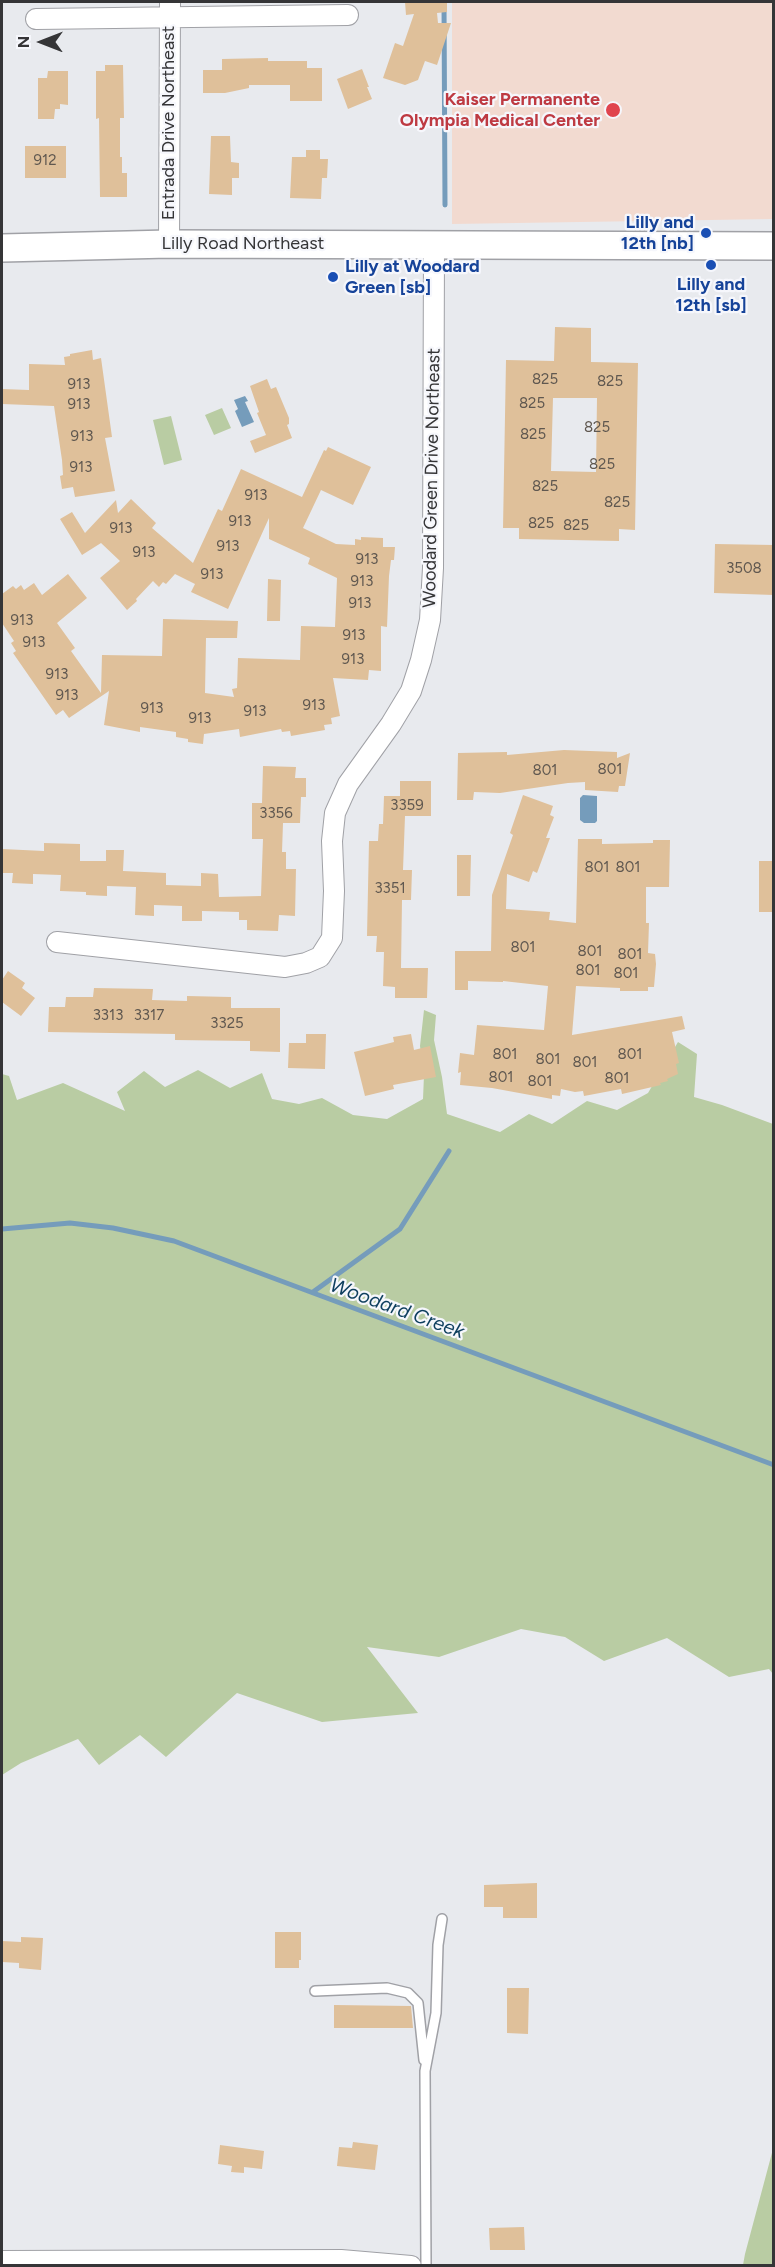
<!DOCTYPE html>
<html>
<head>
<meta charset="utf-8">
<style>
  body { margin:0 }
  #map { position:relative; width:775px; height:2267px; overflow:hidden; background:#e8eaee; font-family:Figtree,sans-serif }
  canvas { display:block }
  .frame { position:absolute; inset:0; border:3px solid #353537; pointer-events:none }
  .north { position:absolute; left:12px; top:12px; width:60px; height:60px; -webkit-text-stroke:4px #f6f7fc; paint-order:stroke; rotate:270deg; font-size:16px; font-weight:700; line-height:24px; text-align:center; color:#353537 }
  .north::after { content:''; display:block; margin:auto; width:21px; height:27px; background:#353537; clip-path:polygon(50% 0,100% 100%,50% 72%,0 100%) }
</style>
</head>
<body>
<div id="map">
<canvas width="775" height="2267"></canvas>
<div class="frame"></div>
<div class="north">N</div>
</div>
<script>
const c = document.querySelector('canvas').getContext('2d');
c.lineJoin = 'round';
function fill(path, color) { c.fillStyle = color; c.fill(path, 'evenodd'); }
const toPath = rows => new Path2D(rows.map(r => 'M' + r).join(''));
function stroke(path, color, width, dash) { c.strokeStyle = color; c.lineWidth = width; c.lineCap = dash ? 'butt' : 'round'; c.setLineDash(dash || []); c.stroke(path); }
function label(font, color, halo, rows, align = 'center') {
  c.font = font + ' Figtree,sans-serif'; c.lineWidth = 4.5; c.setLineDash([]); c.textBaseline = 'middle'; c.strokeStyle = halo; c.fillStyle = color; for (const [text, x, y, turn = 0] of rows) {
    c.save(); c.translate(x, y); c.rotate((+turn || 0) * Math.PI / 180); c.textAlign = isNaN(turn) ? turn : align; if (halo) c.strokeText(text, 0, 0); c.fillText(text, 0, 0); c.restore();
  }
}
const medical = toPath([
  [452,2,773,2,773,219,452,224]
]);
const green = toPath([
  [222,408,231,428,214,435,205,415],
  [171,416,182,460,164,465,153,420],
  [424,1010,436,1015,434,1040,442,1077,447,1114,500,1132,529,1114,552,1124,587,1101,617,1110,648,1093,678,1042,697,1054,694,1097,722,1105,773,1124,773,1674,769,1669,729,1677,667,1638,604,1661,565,1637,521,1629,439,1657,367,1647,418,1713,322,1722,237,1693,166,1757,140,1735,99,1765,78,1739,21,1763,2,1775,2,1074,9,1076,17,1100,63,1083,125,1111,117,1092,144,1071,165,1087,198,1070,230,1088,262,1073,272,1099,299,1104,322,1098,353,1115,387,1119,423,1099,424,1075,420,1046],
  [773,2149,773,2265,743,2265,745,2254]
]);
const water = toPath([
  [245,396,248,401,245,402,254,422,242,427,235,411,238,409,234,400],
  [583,795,597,796,597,821,595,823,584,823,580,820,580,798]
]);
const stream = toPath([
  [444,2,445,205],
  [2,1229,70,1223,113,1228,174,1241,774,1465],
  [313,1292,400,1229,449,1151]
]);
const building = toPath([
  [405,2,447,2,447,12,437,13,438,23,451,23,437,65,425,61,418,80,405,85,383,78,395,43,403,46,414,14,406,15],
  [268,58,268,61,307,61,307,68,322,68,322,101,290,101,290,85,249,85,249,88,225,93,203,93,203,70,222,70,222,59],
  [105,65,123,65,124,118,120,118,120,157,122,157,122,173,127,173,127,197,100,197,99,118,96,119,96,71,105,71],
  [362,69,369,87,367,87,372,99,348,109,337,79],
  [48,71,68,71,68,105,60,104,60,109,55,109,54,119,38,119,38,78,47,78],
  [211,136,230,136,231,162,239,163,239,178,232,178,232,195,209,194],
  [25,146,66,146,66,178,25,178],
  [306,150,320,150,320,159,328,159,327,178,322,178,321,199,290,198,292,157,306,157],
  [555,327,591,328,591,362,638,363,635,530,619,529,619,541,519,539,519,528,503,528,506,360,554,361],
  [553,398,597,398,596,472,551,471],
  [92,350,93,360,101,358,112,437,105,438,115,491,75,497,73,487,62,489,60,476,63,475,62,460,54,406,2,404,2,389,29,390,29,364,65,365,64,357,70,356,70,354],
  [267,379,271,389,276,387,289,418,289,424,287,425,292,438,255,453,250,441,266,435,257,413,259,412,250,386],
  [328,447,371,467,353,505,321,490,303,528,336,544,355,545,355,539,361,540,361,537,383,538,383,547,395,547,394,560,391,560,389,576,387,627,381,626,381,671,369,670,368,680,333,678,340,716,331,718,332,724,324,725,325,730,291,736,290,731,282,732,281,729,240,737,239,729,204,734,203,744,188,742,188,739,176,737,176,732,140,727,140,732,104,725,109,691,69,718,63,710,56,715,13,653,16,651,11,643,14,641,2,623,2,594,13,586,16,589,21,585,24,590,34,583,42,595,68,574,87,598,57,623,75,648,71,651,101,693,102,655,162,656,163,619,238,621,237,638,206,638,205,693,234,697,232,689,237,688,238,658,300,660,301,626,335,627,337,578,308,564,310,558,269,539,269,518,228,609,191,592,195,584,175,574,166,584,163,582,159,587,153,581,136,599,137,601,127,610,100,578,120,561,101,543,82,555,60,519,72,512,85,533,116,500,118,513,131,499,156,523,152,528,193,563,218,509,222,511,241,469,302,497,324,450,326,451],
  [715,544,774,545,774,595,714,593],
  [268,579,281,580,280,621,267,621],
  [564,750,617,752,617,758,630,753,625,786,619,786,618,792,585,790,585,782,568,783,500,793,474,792,473,800,457,800,458,753,507,752,507,755],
  [263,766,296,767,295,778,306,778,306,797,301,797,300,823,283,823,282,852,286,852,286,869,296,869,295,916,279,915,278,931,247,930,247,920,239,920,239,912,202,911,202,921,182,921,182,906,154,905,154,916,135,915,136,887,107,886,107,896,86,895,86,892,60,891,61,875,33,874,33,884,12,883,13,873,2,873,2,849,44,851,44,843,80,844,80,861,106,861,106,850,124,850,123,871,166,873,166,885,201,886,201,873,218,874,219,897,261,896,263,839,252,839,252,803,262,803],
  [400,781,431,781,431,816,405,816,403,870,412,870,411,900,402,900,401,968,428,968,427,998,395,998,395,987,383,986,384,952,376,952,377,936,367,936,369,841,378,841,379,824,383,824,384,796,400,796],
  [523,795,553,806,550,815,554,817,546,838,550,838,537,873,533,871,529,882,507,874,506,909,550,912,549,920,576,923,578,839,602,839,602,844,653,843,653,840,670,840,669,887,646,887,646,923,649,923,648,953,655,954,656,964,654,987,648,987,648,991,620,991,620,988,576,986,572,1035,682,1016,685,1029,672,1032,679,1063,676,1064,678,1074,667,1079,668,1081,660,1083,661,1085,622,1094,621,1089,584,1096,583,1091,575,1092,561,1089,560,1096,552,1095,552,1099,492,1088,460,1085,461,1072,458,1073,460,1053,474,1055,477,1025,544,1030,548,986,503,981,503,982,468,981,468,990,455,990,455,951,491,951,492,895,513,835,510,833],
  [457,855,471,855,470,896,457,896],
  [759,861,774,861,774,912,759,912],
  [8,971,25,983,22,988,35,998,21,1016,2,1002,2,980],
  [94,988,153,989,152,1000,187,1001,187,996,231,997,231,1008,280,1008,280,1052,250,1051,250,1041,175,1040,175,1034,48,1032,49,1007,65,1007,66,997,93,997],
  [306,1034,326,1034,325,1069,288,1068,289,1043,306,1043],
  [411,1034,414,1050,430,1046,436,1077,393,1085,394,1089,365,1096,354,1052,394,1042,393,1037],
  [537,1883,537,1918,503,1918,503,1907,484,1907,484,1885],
  [275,1932,301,1932,301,1960,299,1960,299,1968,275,1968],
  [21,1937,43,1938,41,1970,19,1968,19,1963,2,1962,2,1941,21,1942],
  [507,1988,529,1988,528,2034,507,2033],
  [334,2005,411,2006,413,2028,334,2028],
  [353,2142,378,2145,375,2170,337,2166,339,2147,352,2148],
  [220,2145,264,2151,262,2169,244,2167,244,2173,231,2172,232,2166,218,2164],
  [524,2227,525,2250,490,2250,489,2228]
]);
const lane = toPath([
  [315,1991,387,1988,408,1993,418,2003,424,2060],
  [426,2266,425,2071,436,2013,438,1945,442,1919]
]);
const street = toPath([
  [36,19,348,15],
  [169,244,170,2],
  [57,942,285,967,306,963,320,957,332,938,334,891,332,841,335,813,348,784,391,724,411,691,421,660,430,620,433,568,434,245],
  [2,2261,341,2260,411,2266]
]);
const secondary = toPath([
  [2,248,169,244,774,246]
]);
const markers = [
  [613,110,8,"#e0444e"],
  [706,233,6,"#1a4fb4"],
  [711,265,6,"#1a4fb4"],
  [333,277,6,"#1a4fb4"]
];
const numberNames = [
  ["912",45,161],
  ["825",545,380],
  ["825",610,382],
  ["913",79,385],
  ["825",532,404],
  ["913",79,405],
  ["825",597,428],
  ["825",533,435],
  ["913",82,437],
  ["825",602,465],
  ["913",81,468],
  ["825",545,487],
  ["913",256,496],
  ["825",617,503],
  ["913",240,522],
  ["825",541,524],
  ["825",576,526],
  ["913",121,529],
  ["913",228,547],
  ["913",144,553],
  ["913",367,560],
  ["3508",744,569],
  ["913",212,575],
  ["913",362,582],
  ["913",360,604],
  ["913",22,621],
  ["913",354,636],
  ["913",34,643],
  ["913",353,660],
  ["913",57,675],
  ["913",67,696],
  ["913",314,706],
  ["913",152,709],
  ["913",255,712],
  ["913",200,719],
  ["801",610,770],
  ["801",545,771],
  ["3359",407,806],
  ["3356",276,814],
  ["801",597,868],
  ["801",628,868],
  ["3351",390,889],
  ["801",523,948],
  ["801",590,952],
  ["801",630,955],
  ["801",588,971],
  ["801",626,974],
  ["3313",108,1016],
  ["3317",149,1016],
  ["3325",227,1024],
  ["801",505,1055],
  ["801",630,1055],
  ["801",548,1060],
  ["801",585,1063],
  ["801",501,1078],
  ["801",617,1079],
  ["801",540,1082]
];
const healthNames = [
  ["Kaiser Permanente",600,100],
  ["Olympia Medical Center",600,121]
];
const streetNames = [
  ["Entrada Drive Northeast",169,123,-90],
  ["Lilly Road Northeast",243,244],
  ["Woodard Green Drive Northeast",432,478,-89]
];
const transitNames = [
  ["Lilly and",694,223],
  ["12th [nb]",694,244],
  ["Lilly at Woodard",345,267,"left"],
  ["Green [sb]",345,288,"left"],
  ["Lilly and",711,285,"center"],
  ["12th [sb]",711,306,"center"]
];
const waterNames = [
  ["Woodard Creek",397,1309,20]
];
fill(medical, '#f2dad0');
fill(green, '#b9cca3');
fill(water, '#759cbb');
stroke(stream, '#759cbb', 5);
fill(building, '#dfc09a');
stroke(lane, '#a0a1a6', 12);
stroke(street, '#a0a1a6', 22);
stroke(secondary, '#a0a1a6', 30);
stroke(lane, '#fff', 9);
stroke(street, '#fff', 20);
stroke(secondary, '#fff', 27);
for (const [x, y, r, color] of markers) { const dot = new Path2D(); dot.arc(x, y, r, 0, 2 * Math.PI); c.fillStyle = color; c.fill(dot); stroke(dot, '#f6f7fc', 2); }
label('15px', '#605850', null, numberNames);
label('bold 18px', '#be3a42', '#f6f7fc', healthNames, 'right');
label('18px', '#353537', '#f6f7fc', streetNames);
label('bold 18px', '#164399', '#f6f7fc', transitNames, 'right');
label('italic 20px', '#0e3f5e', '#f6f7fc', waterNames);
</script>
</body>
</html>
